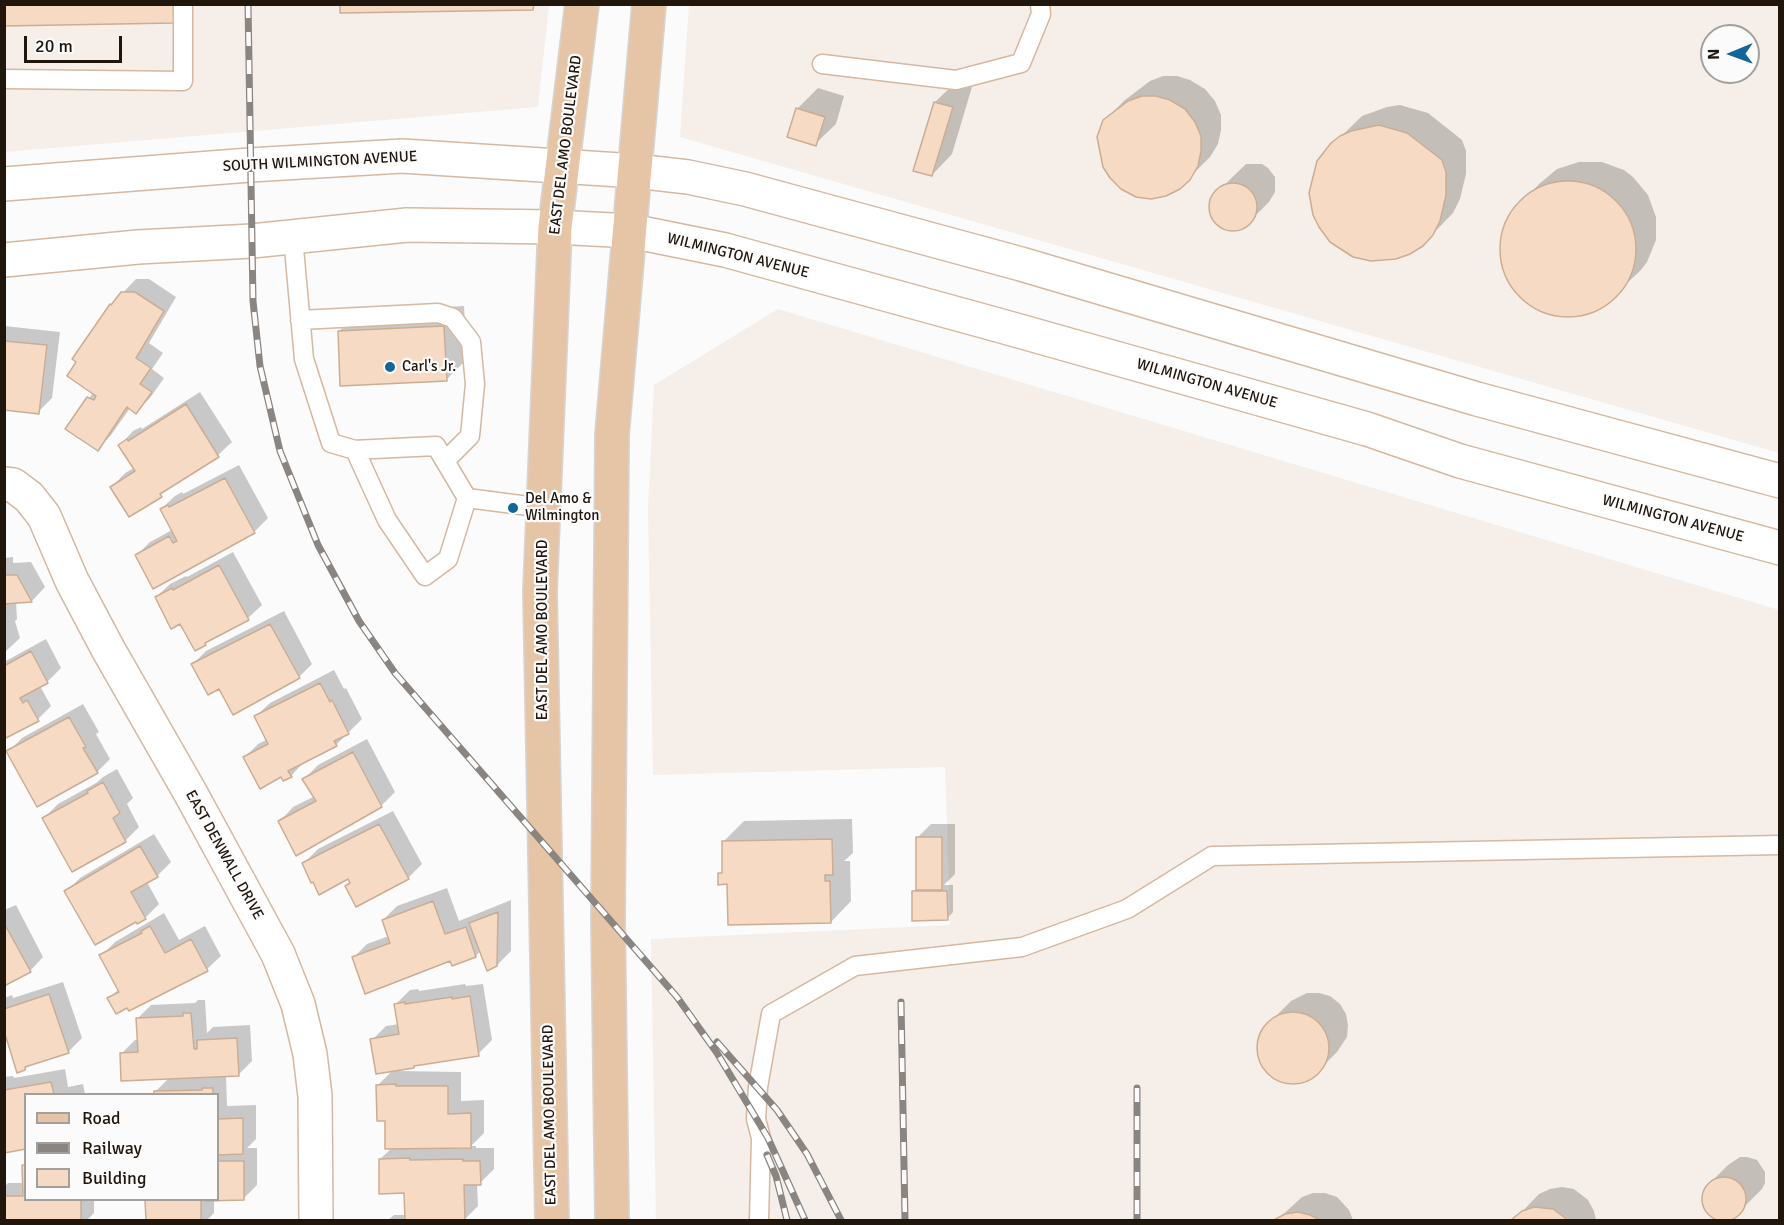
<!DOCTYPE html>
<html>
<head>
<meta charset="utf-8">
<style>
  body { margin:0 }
  #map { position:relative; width:1784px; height:1225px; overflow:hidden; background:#fbfbfb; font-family:Signika,sans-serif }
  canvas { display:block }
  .frame { position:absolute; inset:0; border:6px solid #20160c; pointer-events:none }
  .legend { position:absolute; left:24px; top:1093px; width:195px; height:108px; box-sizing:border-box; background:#fbfbfb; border:2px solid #a39f9b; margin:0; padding:8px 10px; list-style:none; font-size:18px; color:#20160c }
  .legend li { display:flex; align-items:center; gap:12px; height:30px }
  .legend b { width:30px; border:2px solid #a39f9b }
  .north { position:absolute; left:1700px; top:24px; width:60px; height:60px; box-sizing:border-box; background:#fbfbfb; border:2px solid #a39f9b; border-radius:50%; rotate:269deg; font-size:16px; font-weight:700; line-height:24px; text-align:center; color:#20160c }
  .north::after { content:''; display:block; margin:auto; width:21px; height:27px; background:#136697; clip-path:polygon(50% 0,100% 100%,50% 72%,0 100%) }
  .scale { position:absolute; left:24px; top:36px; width:98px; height:27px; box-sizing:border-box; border:3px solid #20160c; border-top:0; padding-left:8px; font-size:18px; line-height:21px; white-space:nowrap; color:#20160c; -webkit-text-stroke:4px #fbfbfb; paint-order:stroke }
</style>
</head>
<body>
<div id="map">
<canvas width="1784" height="1225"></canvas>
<div class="frame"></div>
<ul class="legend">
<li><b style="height:8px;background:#e6c5a7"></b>Road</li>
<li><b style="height:8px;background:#8a8580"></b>Railway</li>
<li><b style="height:16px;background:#f6dac3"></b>Building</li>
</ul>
<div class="north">N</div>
<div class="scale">20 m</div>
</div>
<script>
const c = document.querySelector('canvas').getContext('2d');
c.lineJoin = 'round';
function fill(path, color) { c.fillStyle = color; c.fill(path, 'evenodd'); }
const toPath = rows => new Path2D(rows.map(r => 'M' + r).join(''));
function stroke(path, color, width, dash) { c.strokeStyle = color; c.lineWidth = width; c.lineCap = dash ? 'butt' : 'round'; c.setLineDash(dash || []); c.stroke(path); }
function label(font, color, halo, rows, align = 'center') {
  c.font = font + ' Signika,sans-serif'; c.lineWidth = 4.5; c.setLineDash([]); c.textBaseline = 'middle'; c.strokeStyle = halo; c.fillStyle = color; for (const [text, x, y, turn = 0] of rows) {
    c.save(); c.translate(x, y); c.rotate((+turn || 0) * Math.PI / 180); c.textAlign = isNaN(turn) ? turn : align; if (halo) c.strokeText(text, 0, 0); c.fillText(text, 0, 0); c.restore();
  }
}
const built = toPath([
  [5,5,549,5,538,107,5,152],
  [689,5,1779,5,1779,453,680,137],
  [1712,36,1748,36,1748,72,1712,72],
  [778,309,1779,610,1779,1220,656,1220,651,939,950,925,945,767,653,775,648,510,654,385]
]);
const shadow = toPath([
  [1163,76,1177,76,1190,80,1205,89,1215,101,1221,115,1221,130,1218,144,1210,157,1179,188,1104,121,1125,100,1150,81],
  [956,82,972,87,952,154,932,175,935,102],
  [818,88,844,96,836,124,815,144,797,109],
  [1400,105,1428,113,1462,140,1466,151,1466,174,1460,199,1453,213,1422,245,1324,153,1362,116,1387,107],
  [1579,162,1602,162,1624,170,1633,177,1648,195,1656,217,1656,240,1647,262,1640,271,1601,307,1579,315,1556,315,1545,312,1524,300,1510,282,1502,260,1502,237,1511,215,1539,184,1557,169],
  [1246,164,1262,164,1268,168,1275,177,1275,192,1269,202,1248,223,1233,229,1222,226,1216,221,1212,215,1211,207,1213,196],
  [136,279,149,279,176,297,149,343,163,353,152,369,164,378,150,398,136,412,130,408,111,435,98,449,67,428,93,393,78,362,74,359,111,305],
  [464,306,467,359,446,380,339,331,360,311],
  [4,326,60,332,52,398,38,412,4,408],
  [200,392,232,442,218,455,130,515,112,487,125,473,134,468,120,445,133,431,141,427,142,429],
  [239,465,268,518,254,532,136,556,150,542,172,530,161,509,175,496,182,492,183,494],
  [233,552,262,605,248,618,210,639,205,644,156,597,170,584,186,576,187,577],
  [13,557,13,563,31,562,45,587,32,601,16,602,17,619,15,621,20,638,4,653,4,558],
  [284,611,312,664,299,677,220,687,193,664,206,651],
  [46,639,61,668,47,682,40,686,51,706,38,719,4,737,4,662],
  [334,670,344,689,346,688,362,719,336,745,304,762,291,776,282,775,245,757,258,744,268,739,256,716,270,703],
  [83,704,99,732,96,734,110,759,97,772,8,752,22,738],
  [367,739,395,792,381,806,297,854,280,821,293,807,315,796,304,779,318,765],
  [117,769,133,798,127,804,139,827,125,841,44,818,58,804,96,783,103,777],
  [393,811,422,864,408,878,351,882,349,877,320,893,310,877,304,863,318,849],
  [852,819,853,853,844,861,850,861,851,901,831,922,729,882,719,874,724,870,723,842,744,821],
  [931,824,955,824,955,874,944,885,953,885,953,912,947,919,913,892,918,887,917,838],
  [154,834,171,862,157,876,147,882,159,904,145,918,138,922,66,892,80,878],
  [447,888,459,921,511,900,511,951,497,965,481,950,476,956,451,959,353,958,367,944,389,936,383,920,397,906],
  [16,905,43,957,30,971,4,984,4,910],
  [164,913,179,940,205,926,221,956,207,969,109,998,119,989,101,956,115,942],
  [63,982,82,1038,68,1052,29,1065,25,1069,8,1040,4,1044,4,998,12,995,13,998],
  [465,984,466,986,483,984,492,1040,478,1054,416,1064,414,1066,395,1070,396,1071,461,1072,461,1101,484,1100,484,1133,471,1146,476,1146,476,1148,494,1148,494,1169,480,1183,477,1183,478,1206,464,1220,388,1220,394,1215,406,1215,406,1192,380,1159,392,1148,378,1085,393,1070,372,1040,386,1026,399,1024,396,1004,410,990,418,989,419,991],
  [1307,993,1319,993,1330,996,1340,1004,1346,1014,1348,1025,1347,1037,1337,1052,1316,1073,1305,1080,1294,1082,1282,1080,1271,1075,1261,1060,1259,1043,1263,1031,1270,1022,1291,1001],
  [198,1000,205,1000,207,1033,213,1027,250,1025,252,1061,238,1075,226,1075,227,1106,256,1105,256,1139,247,1148,257,1148,257,1185,244,1198,218,1199,218,1094,156,1094,156,1091,169,1078,121,1054,135,1040,139,1040,137,1019,151,1005,195,1003],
  [65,1069,68,1087,83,1084,85,1094,26,1094,4,1151,4,1077,13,1076,14,1078],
  [1740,1157,1747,1157,1757,1160,1765,1172,1765,1183,1762,1189,1741,1210,1729,1219,1722,1219,1712,1216,1704,1204,1703,1197,1707,1186,1728,1165],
  [26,1164,26,1200,94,1200,94,1213,87,1220,4,1220,4,1187,8,1183,24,1183,24,1165],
  [1562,1187,1574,1189,1588,1200,1594,1211,1596,1220,1514,1220,1539,1194,1550,1189],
  [1313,1193,1325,1193,1337,1197,1349,1210,1353,1220,1277,1220,1302,1197],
  [147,1200,214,1200,214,1213,207,1220,147,1220]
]);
const building = toPath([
  [4,4,174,4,174,23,4,26,4,4],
  [340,4,534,4,533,10,340,13,340,4],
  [1142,96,1156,96,1170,100,1185,109,1195,122,1201,136,1201,151,1198,166,1190,180,1180,189,1166,196,1151,199,1136,197,1121,189,1110,178,1103,167,1097,137,1103,120,1128,101,1142,96],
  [934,102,953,107,932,176,913,171,934,102],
  [796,108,825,117,816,146,787,137,796,108],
  [1379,125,1407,133,1442,160,1446,172,1446,195,1440,221,1433,235,1423,246,1410,254,1396,259,1371,261,1353,257,1330,242,1319,227,1313,215,1309,193,1317,161,1331,143,1340,136,1351,131,1379,125],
  '1500 249a68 68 0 1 1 136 0a68 68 0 1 1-136 0Z',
  '1209 207a24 24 0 1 1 48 0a24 24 0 1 1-48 0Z',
  [121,292,135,292,164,311,136,358,151,368,140,384,152,392,136,414,127,407,98,451,65,429,87,397,94,400,96,396,67,376,76,362,72,359,110,304,111,305,121,292],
  [444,326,447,381,340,386,338,331,444,326],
  [4,341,47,345,39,414,4,410,4,341],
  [186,404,219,457,160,494,162,497,129,517,110,487,135,471,118,445,127,439,128,441,186,404],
  [225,478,255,533,153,589,135,555,169,536,173,543,177,541,160,509,168,505,169,507,225,478],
  [219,565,249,620,205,643,206,645,195,651,180,624,171,629,155,597,172,588,173,590,219,565],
  [4,575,17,575,32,602,4,604,4,575],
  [270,624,300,678,233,715,219,689,208,695,191,664,270,624],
  [31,651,48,683,20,698,23,703,27,700,39,721,4,739,4,666,31,651],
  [320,683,330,702,332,700,349,734,334,741,337,746,288,771,292,777,283,781,281,777,260,789,243,757,268,744,254,716,320,683],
  [69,717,86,747,83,748,98,773,37,807,6,751,69,717],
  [353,752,382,807,296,856,278,821,316,801,302,779,353,752],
  [103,782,120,813,113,818,126,842,72,872,42,818,88,793,87,791,103,782],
  [379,824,409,879,356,907,345,886,350,883,348,879,319,895,313,882,311,883,302,863,379,824],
  [916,837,942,837,942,890,916,890,916,837],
  [832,839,833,875,825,875,825,881,830,881,831,923,728,925,727,884,718,885,718,873,722,873,722,841,832,839],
  [140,846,158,877,131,892,146,919,137,924,136,922,95,945,64,891,140,846],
  [912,891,947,891,948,920,912,921,912,891],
  [433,901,445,934,466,927,476,957,452,966,450,961,365,994,352,957,390,943,382,920,433,901],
  [498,912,497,966,487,971,469,923,498,912],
  [4,923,31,972,4,986,4,923],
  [150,926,165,953,191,939,208,971,129,1011,127,1008,116,1014,107,998,119,992,99,955,142,933,141,931,150,926],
  [49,994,69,1053,25,1067,25,1070,17,1073,6,1037,4,1038,4,1009,49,994],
  [470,996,479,1056,414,1066,414,1068,376,1074,370,1039,399,1034,394,1004,405,1002,405,1004,452,997,452,999,470,996],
  '1257 1048a36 36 0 1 1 72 0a36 36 0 1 1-72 0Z',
  [183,1013,191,1013,194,1049,197,1049,197,1040,237,1038,239,1076,121,1081,120,1053,138,1052,136,1018,183,1016,183,1013],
  [51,1082,54,1094,26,1094,26,1149,4,1153,4,1090,51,1082],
  [396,1084,396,1086,448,1086,448,1114,471,1113,471,1148,385,1149,385,1121,377,1121,376,1085,396,1084],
  [202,1088,213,1088,213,1094,154,1094,154,1091,202,1090,202,1088],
  [243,1118,243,1154,218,1155,218,1119,243,1118],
  [410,1158,410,1160,463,1159,463,1161,480,1161,481,1185,464,1185,465,1220,405,1220,404,1193,379,1194,379,1159,410,1158],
  [218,1161,244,1161,244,1200,205,1201,218,1200,218,1161],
  [22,1165,26,1165,26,1200,81,1200,81,1220,4,1220,4,1196,23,1196,22,1165],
  '1702 1199a22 22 0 1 1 44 0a22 22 0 1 1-44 0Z',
  [145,1200,201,1200,201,1220,146,1220,145,1200],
  [1534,1207,1553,1209,1568,1220,1511,1220,1522,1211,1534,1207],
  [1298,1212,1310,1215,1320,1220,1274,1220,1285,1214,1298,1212]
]);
const service = toPath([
  [822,64,956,80,1021,63,1041,14,1040,4],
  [4,79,183,81,183,4],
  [293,237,304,359,331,443,355,450,387,520,425,576,448,559,467,498,544,508],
  [300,320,438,313,453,318,471,342,475,384,470,436,445,461],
  [353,450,436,446,467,498],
  [759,1220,761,1138,756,1119,758,1087,771,1014,855,966,1022,947,1127,909,1212,856,1780,845]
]);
const minor = toPath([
  [4,484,13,485,29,497,44,516,72,581,108,649,191,794,278,954,298,1004,310,1054,315,1096,316,1220]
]);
const secondary = toPath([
  [4,184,250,165,402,156,636,171,688,177,745,189,1021,264,1477,399,1780,481],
  [4,260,138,247,252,241,407,225,555,227,631,231,725,250,1005,327,1367,429,1460,461,1780,548]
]);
const primary = toPath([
  [552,1220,540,591,555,227,582,4],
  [612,1220,608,918,612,435,649,4]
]);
const rail = toPath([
  [248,4,253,301,260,366,280,451,318,545,359,621,395,673,677,997,717,1053,768,1138,805,1220],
  [901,1002,905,1220],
  [717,1042,777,1110,807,1154,841,1220],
  [1137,1088,1137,1220],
  [767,1155,776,1176,787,1220]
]);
const markers = [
  [390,367,6,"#136697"],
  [513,508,6,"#136697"]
];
const streetNames = [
  ["EAST DEL AMO BOULEVARD",566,145,-83],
  ["SOUTH WILMINGTON AVENUE",320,162,-3],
  ["WILMINGTON AVENUE",738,256,14],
  ["WILMINGTON AVENUE",1207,384,16],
  ["WILMINGTON AVENUE",1673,519,15],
  ["EAST DEL AMO BOULEVARD",543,630,-90],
  ["EAST DENWALL DRIVE",224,855,61],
  ["EAST DEL AMO BOULEVARD",550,1115,-91]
];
const poiNames = [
  ["Carl's Jr.",402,367],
  ["Del Amo &",525,499],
  ["Wilmington",525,516]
];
fill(built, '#f6eee8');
fill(shadow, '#0003');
fill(building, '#f6dac3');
stroke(building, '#caad94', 1.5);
stroke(service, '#d5b89f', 21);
stroke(minor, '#d5b89f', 36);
stroke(secondary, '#d5b89f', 36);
stroke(primary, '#d7d5d3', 36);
stroke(service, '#fff', 18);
stroke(minor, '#fff', 33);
stroke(secondary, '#fff', 33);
stroke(primary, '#e6c5a7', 33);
stroke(rail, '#8a8580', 7);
stroke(rail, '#fbfbfb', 4.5, [14]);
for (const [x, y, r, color] of markers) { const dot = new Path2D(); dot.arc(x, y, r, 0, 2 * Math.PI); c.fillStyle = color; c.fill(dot); stroke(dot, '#fbfbfb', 2); }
label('15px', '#20160c', '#fbfbfb', streetNames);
label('15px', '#20160c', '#fbfbfb', poiNames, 'left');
</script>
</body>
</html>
